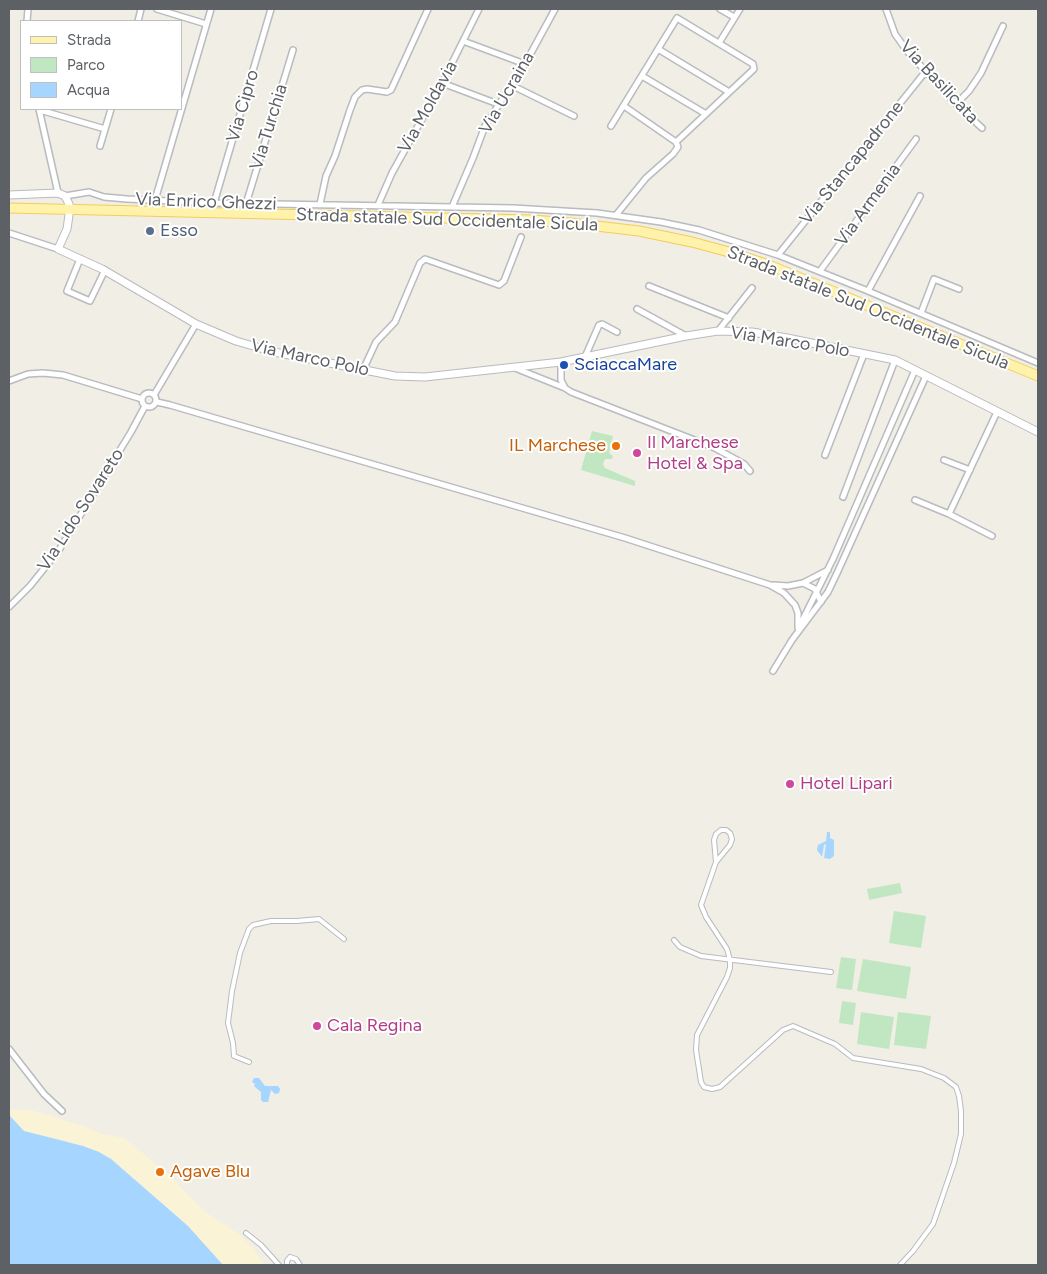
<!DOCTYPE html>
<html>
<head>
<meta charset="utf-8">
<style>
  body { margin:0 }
  #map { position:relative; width:1047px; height:1274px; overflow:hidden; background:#f0eee5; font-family:Figtree,sans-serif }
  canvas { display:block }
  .frame { position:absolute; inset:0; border:10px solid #5d6166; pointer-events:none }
  .legend { position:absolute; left:20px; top:20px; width:162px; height:90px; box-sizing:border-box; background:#fff; border:1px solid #bec0c2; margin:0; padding:6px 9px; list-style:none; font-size:15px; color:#5d6166 }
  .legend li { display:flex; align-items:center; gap:10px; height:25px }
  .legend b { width:25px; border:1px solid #bec0c2 }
</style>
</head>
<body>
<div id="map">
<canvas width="1047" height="1274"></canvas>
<div class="frame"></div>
<ul class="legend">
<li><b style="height:6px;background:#fff3ab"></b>Strada</li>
<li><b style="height:14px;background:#c1e7c2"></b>Parco</li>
<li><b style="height:14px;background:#a6d6ff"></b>Acqua</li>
</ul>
</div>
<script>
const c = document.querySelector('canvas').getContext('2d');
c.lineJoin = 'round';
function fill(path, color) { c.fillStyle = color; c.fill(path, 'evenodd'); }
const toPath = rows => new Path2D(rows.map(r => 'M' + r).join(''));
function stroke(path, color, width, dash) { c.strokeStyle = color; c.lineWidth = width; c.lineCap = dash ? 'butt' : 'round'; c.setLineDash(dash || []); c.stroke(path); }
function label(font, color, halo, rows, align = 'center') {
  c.font = font + ' Figtree,sans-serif'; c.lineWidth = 4; c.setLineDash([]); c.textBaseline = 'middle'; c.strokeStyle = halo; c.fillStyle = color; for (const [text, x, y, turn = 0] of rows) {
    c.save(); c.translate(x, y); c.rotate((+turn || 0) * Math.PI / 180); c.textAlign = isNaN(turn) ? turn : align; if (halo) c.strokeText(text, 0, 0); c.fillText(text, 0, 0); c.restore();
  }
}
const green = toPath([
  [592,431,613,436,609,453,613,456,612,459,605,459,603,464,605,468,635,481,635,486,581,470],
  [900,883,902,893,869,900,867,889],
  [894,911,926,916,921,948,889,943],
  [841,957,856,959,852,990,836,988],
  [863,959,911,967,906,999,857,991],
  [842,1001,856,1003,853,1025,839,1023],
  [861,1012,894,1017,889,1049,857,1044],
  [898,1012,931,1016,926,1049,894,1045]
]);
const sand = toPath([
  [9,1110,31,1110,86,1127,102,1134,124,1138,171,1176,183,1190,204,1211,240,1235,252,1247,265,1265,223,1265,188,1226,111,1159,66,1141,24,1131,10,1116]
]);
const water = toPath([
  [827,832,830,832,830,838,834,840,834,856,830,859,824,858,826,844,824,845,822,857,817,850,818,845,826,841],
  [254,1078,259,1078,265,1086,278,1086,280,1089,279,1093,275,1094,271,1090,268,1102,263,1102,261,1100,261,1092,254,1086,255,1084,252,1082],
  [9,1112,10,1116,24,1131,83,1146,99,1152,111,1159,188,1226,223,1265,9,1265]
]);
const pedestrian = toPath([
  [716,862,714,840,716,834,721,830,726,830,730,833,732,839,730,845,716,862,701,905,706,917,727,949,730,960,730,968,727,977,697,1035,696,1050,701,1082,704,1087,712,1089,720,1087,783,1030,793,1026,835,1044,853,1058,921,1069,944,1078,956,1087,959,1096,961,1111,961,1134,954,1163,933,1224,913,1251,900,1265],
  [674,940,680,947,701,956,831,972],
  [249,1062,234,1056,233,1043,228,1023,232,991,240,953,249,929,253,925,271,921,297,921,319,919,344,939],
  [246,1233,261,1245,279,1265],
  [287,1265,287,1261,290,1257,296,1259,300,1265]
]);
const minor = toPath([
  [157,9,206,24],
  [720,9,734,17],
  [886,9,895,34,907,51,955,103,982,128],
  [27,21,28,9],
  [138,21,141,9],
  [463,41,525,64],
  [719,43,740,9],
  [658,49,729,92],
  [642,76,706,114],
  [442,83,498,104],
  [511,85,574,116],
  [955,103,962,98,969,91,981,73,1003,26],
  [39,109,58,193],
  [40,110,105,129],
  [611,126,677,18,753,64,754,69,676,142],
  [100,146,111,109],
  [65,196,89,192,104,197,127,199,214,203,513,208,597,213,661,222,699,230,778,255,868,291,1038,363],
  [155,200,211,9],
  [214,203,271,9],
  [246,204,293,50],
  [320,204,326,176,335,156,350,110,355,97,362,90,367,89,387,92,391,90,428,9],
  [378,205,392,173,442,83,479,9],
  [452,207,473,158,485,126,525,64,555,9],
  [616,215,646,178,673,154,678,147,676,142,624,106],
  [9,233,58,249],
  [778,255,926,71],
  [80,259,67,291,90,301,105,270],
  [820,271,916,139],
  [649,286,729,318],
  [868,291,920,196],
  [637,309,686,336],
  [921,313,934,279,959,289],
  [718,331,752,288],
  [585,357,599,325,602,324,617,332],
  [561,362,561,380,565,388,571,392,715,448,744,464,750,471],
  [515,368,565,388],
  [363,370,376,342,395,322,420,263,425,259,499,285,504,281,521,237],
  [9,381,28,374,43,373,63,375,142,399],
  '142 400a7 7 0 1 1 14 0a7 7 0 1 1-14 0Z',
  [154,395,196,324],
  [157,402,170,405,625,538,770,585,784,593,795,605,798,613,798,628],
  [825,455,864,354],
  [944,460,970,470],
  [843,497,895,360],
  [915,500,949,514],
  [992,536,949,514,997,412],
  [803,583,815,589,821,602],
  [773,585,788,586,803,583,828,570],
  [9,607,30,586,59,550,131,432,145,406],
  [799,627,833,559,915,370],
  [773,671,792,640,828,592,838,571,926,376],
  [9,1049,44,1094,62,1111]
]);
const tertiary = toPath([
  [9,195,58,193,65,196,69,204],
  [69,215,67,229,58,249,102,269,196,324,236,341,274,352,395,376,425,377,561,362,686,336,718,331,752,332,787,338,895,360,1038,432]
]);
const primary = toPath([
  [9,208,532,220,571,223,639,231,692,242,729,252,769,265,1038,376]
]);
const markers = [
  [150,231,5,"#5c6f8a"],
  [564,365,5,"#1a4fb4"],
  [616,446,5,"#e8710a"],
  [637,453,5,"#d1479c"],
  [790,784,5,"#d1479c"],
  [317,1026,5,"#d1479c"],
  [160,1172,5,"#e8710a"]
];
const streetNames = [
  ["Via Basilicata",939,82,47],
  ["Via Ucraina",507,93,-60],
  ["Via Cipro",243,106,-74],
  ["Via Moldavia",428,107,-61],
  ["Via Turchia",269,127,-73],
  ["Via Stancapadrone",852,163,-51],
  ["Via Enrico Ghezzi",206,202,2],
  ["Via Armenia",868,205,-54],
  ["Strada statale Sud Occidentale Sicula",447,220,2],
  ["Strada statale Sud Occidentale Sicula",868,308,22],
  ["Via Marco Polo",790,342,9],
  ["Via Marco Polo",310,358,12],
  ["Via Lido Sovareto",81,510,-57]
];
const serviceNames = [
  ["Esso",160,231]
];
const transitNames = [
  ["SciaccaMare",574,365]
];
const hotelNames = [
  ["Il Marchese",647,443],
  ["Hotel & Spa",647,464],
  ["Hotel Lipari",800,784],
  ["Cala Regina",327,1026]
];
const foodNames = [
  ["IL Marchese",606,446],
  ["Agave Blu",170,1172,"left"]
];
fill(green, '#c1e7c2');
fill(sand, '#fbf3d5');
fill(water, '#a6d6ff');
stroke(pedestrian, '#b8bbbf', 6);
stroke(minor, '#b8bbbf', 8);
stroke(tertiary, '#b8bbbf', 9);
stroke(primary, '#f4cc5a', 11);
stroke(pedestrian, '#fff', 4);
stroke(minor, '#fff', 5);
stroke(tertiary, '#fff', 7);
stroke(primary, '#fff3ab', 9);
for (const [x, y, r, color] of markers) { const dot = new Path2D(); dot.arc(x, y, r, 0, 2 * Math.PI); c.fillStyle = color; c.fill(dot); stroke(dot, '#fff', 2); }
label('18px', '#5d6166', '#fff', streetNames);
label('18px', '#4e5e75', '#fff', serviceNames, 'left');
label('18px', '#164399', '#fff', transitNames, 'left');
label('18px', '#b23c85', '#fff', hotelNames, 'left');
label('18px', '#c56008', '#fff', foodNames, 'right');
</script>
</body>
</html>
